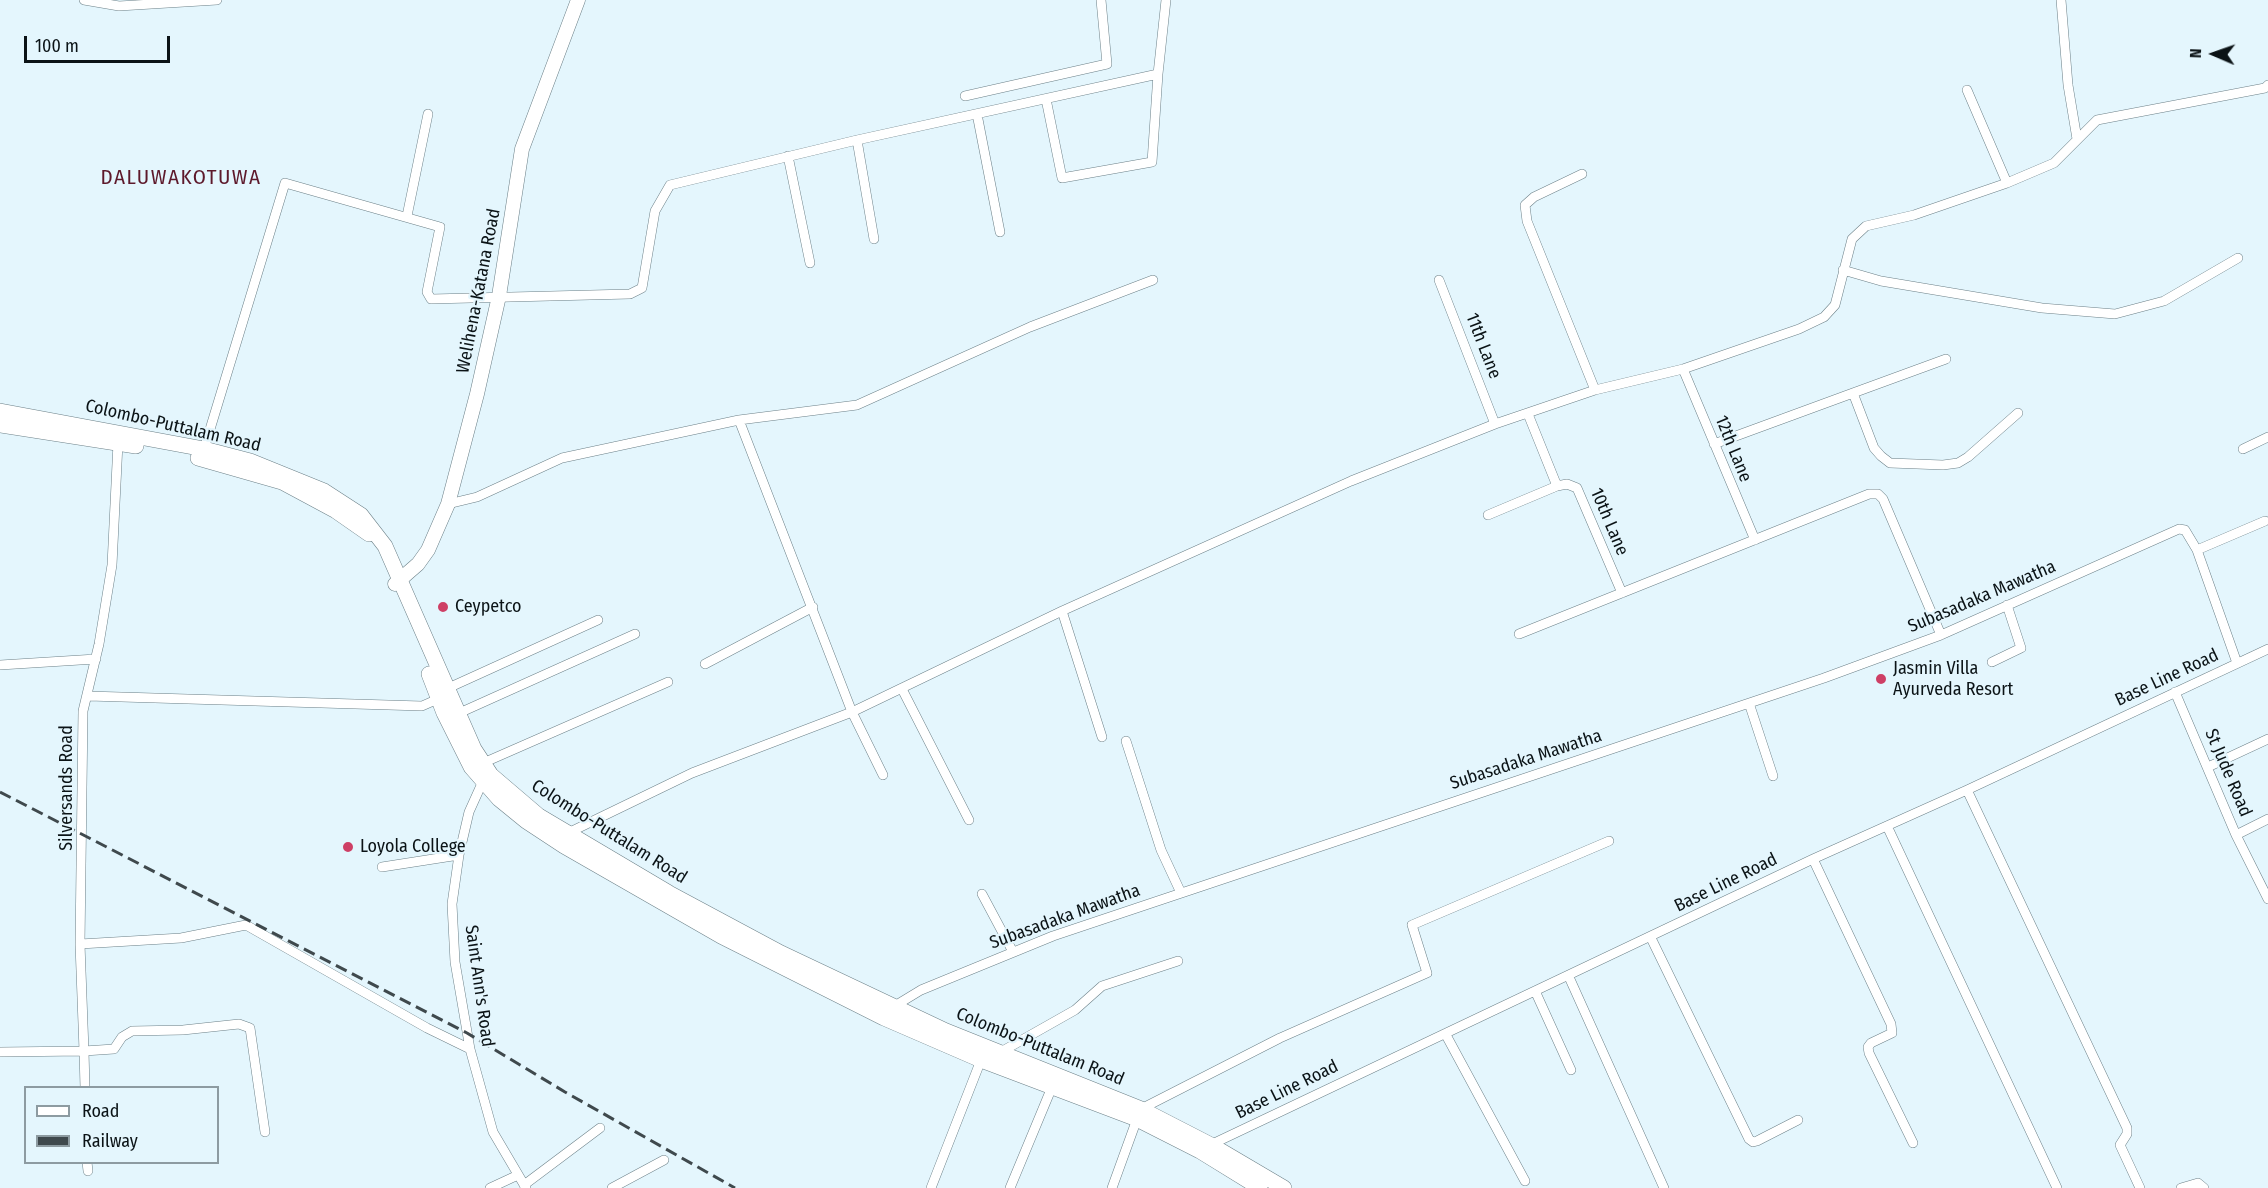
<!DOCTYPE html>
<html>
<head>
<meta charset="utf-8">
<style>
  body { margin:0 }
  #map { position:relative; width:2268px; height:1188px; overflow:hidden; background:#e4f6fd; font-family:"Fira Sans Condensed",sans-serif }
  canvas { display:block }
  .legend { position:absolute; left:24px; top:1086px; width:195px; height:78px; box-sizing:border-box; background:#e4f6fd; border:2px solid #8d9ba1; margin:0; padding:8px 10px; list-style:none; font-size:18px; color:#0b1316 }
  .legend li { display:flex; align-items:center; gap:12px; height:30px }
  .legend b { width:30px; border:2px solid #8d9ba1 }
  .north { position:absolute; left:2184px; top:24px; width:60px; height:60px; -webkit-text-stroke:4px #e4f6fd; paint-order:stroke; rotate:272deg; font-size:16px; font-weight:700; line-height:24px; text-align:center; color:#0b1316 }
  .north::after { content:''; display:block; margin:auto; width:21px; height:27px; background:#0b1316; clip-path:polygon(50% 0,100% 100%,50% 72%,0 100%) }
  .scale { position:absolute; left:24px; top:36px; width:146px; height:27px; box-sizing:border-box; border:3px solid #0b1316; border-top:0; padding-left:8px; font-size:18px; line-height:21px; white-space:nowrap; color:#0b1316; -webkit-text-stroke:4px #e4f6fd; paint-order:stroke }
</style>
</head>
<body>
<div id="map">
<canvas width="2268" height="1188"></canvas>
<ul class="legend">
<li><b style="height:8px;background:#fff"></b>Road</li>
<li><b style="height:8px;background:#3f494d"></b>Railway</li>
</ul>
<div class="north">N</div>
<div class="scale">100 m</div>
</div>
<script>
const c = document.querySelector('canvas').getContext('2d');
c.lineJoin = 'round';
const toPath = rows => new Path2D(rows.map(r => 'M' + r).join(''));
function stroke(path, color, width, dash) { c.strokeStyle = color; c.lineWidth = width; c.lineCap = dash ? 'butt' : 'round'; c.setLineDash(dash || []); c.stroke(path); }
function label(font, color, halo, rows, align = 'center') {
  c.font = font + ' "Fira Sans Condensed",sans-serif'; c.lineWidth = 4.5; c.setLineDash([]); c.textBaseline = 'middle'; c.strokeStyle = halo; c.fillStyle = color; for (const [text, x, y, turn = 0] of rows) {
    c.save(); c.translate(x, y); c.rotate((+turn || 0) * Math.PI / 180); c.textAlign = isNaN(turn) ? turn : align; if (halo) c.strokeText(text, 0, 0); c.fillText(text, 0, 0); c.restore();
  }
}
const minor = toPath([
  [84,0,119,6,217,0],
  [2061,0,2068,85,2077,139],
  [1967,90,2007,183],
  [965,96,1107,64,1101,0],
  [1046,99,1062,178,1152,162,1158,74],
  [977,114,1000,232],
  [857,140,874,239],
  [788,156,810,263],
  [1582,174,1534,197,1525,205,1527,221,1595,390],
  [407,216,428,114],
  [1843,270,1881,281,2042,308,2115,314,2164,301,2238,258],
  [1439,280,1495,424],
  [1683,369,1755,540],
  [1853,393,1946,359],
  [1528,414,1557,486,1567,484,1577,488,1622,593],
  [739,420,852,712,883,775],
  [1714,444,1853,393,1874,448,1881,456,1890,463,1943,465,1958,463,1968,457,2018,413],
  [204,449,285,183,440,227,427,292,431,299,630,294,642,288,655,211,670,185,857,140,1158,74,1166,0],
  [2243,449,2268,437],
  [448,504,477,497,562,458,739,420,857,405,1030,327,1153,280],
  [1488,515,1557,486],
  [2197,550,2265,521],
  [1062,611,1102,737],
  [1519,634,1869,494,1878,494,1883,499,1941,635],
  [1992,662,2021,648,2007,605],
  [705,664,813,607],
  [0,665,96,659],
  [446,689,598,620],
  [902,689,969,820],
  [2175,692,2236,835,2268,899],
  [88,696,422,706,438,699],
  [1749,703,1773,776],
  [457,714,635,634],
  [1126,741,1161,850,1181,893],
  [483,763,668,682],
  [2208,767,2268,739],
  [483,781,469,812,459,855,452,904,455,962,470,1049,493,1132,526,1188],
  [1967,790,2127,1128,2127,1134,2120,1145,2140,1188],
  [1887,826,2057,1188],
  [568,833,692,773,852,712,1062,611,1351,481,1495,424,1595,390,1683,369,1799,329,1824,317,1835,305,1852,239,1866,226,1914,215,2007,183,2054,163,2097,120,2265,88,2268,85],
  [2236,835,2268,819],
  [1813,859,1891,1024,1892,1033,1871,1043,1868,1047,1869,1053,1913,1143],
  [382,867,459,855],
  [982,894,1013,952],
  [1651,938,1749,1139,1753,1142,1757,1141,1798,1120],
  [80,944,181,938,246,925,427,1028,470,1049],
  [1569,977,1664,1188],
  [1536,993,1571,1070],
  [893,1007,921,990,1053,936,1824,678,1941,635,2179,529,2185,530,2197,550,2237,663],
  [1446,1035,1525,1181],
  [0,1052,84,1051,80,944,83,711,99,644,112,565,118,443],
  [999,1053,1075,1010,1102,986,1178,961],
  [85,1088,84,1051,114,1049,122,1037,132,1031,183,1030,239,1024,250,1028,265,1132],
  [1141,1109,1280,1038,1427,973,1412,925,1609,841],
  [1208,1146,1813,859,1967,790,2268,649],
  [87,1162,88,1171],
  [524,1185,600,1128],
  [490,1188,518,1175],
  [612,1188,664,1160],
  [931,1188,981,1060],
  [1010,1188,1052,1087],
  [1112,1188,1137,1119],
  [2181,1188,2198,1183,2204,1188]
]);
const primary = toPath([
  [395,584,418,564,428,550,448,504,477,394,499,296,522,149,578,0]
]);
const trunk = toPath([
  [0,411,204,449,250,461,324,491,361,515,385,546,474,749,491,775,539,816,669,893,781,953,946,1031,1141,1109,1211,1145,1284,1188],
  [0,425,136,446],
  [198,458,282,482,336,511,369,534],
  [429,674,444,713,471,767,499,799,526,821,564,846,721,936,884,1018,981,1060,1137,1119,1200,1151,1260,1188]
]);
const rail = toPath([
  [0,792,467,1033,565,1092,735,1188]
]);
const markers = [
  [443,607,6,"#ce3f65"],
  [1881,679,6,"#ce3f65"],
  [348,847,6,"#ce3f65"]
];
const streetNames = [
  ["Welihena-Katana Road",479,291,-79],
  ["11th Lane",1483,346,69],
  ["Colombo-Puttalam Road",173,426,13],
  ["12th Lane",1733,449,68],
  ["10th Lane",1609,522,67],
  ["Subasadaka Mawatha",1982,597,-23],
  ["Base Line Road",2167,678,-25],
  ["Subasadaka Mawatha",1526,760,-18],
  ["St Jude Road",2228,773,67],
  ["Silversands Road",67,788,-90],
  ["Colombo-Puttalam Road",609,832,32],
  ["Base Line Road",1726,883,-26],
  ["Subasadaka Mawatha",1065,917,-20],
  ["Saint Ann's Road",479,986,82],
  ["Colombo-Puttalam Road",1040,1047,22],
  ["Base Line Road",1287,1090,-26]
];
const poiNames = [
  ["Ceypetco",455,607],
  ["Jasmin Villa",1893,669],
  ["Ayurveda Resort",1893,690],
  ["Loyola College",360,847]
];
const quarterNames = [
  ["DALUWAKOTUWA",181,178]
];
stroke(minor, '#6c8088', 10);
stroke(primary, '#6c8088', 15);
stroke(trunk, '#6c8088', 16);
stroke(minor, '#fff', 9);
stroke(primary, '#fff', 14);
stroke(trunk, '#fff', 15);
stroke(rail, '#3f494d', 3, [12, 6]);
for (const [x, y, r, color] of markers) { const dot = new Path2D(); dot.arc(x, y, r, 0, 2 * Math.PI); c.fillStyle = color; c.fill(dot); stroke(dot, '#e4f6fd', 2); }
label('18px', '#0b1316', '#e4f6fd', streetNames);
label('18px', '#0b1316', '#e4f6fd', poiNames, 'left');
c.letterSpacing = '1.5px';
label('21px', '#5d192b', '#e4f6fd', quarterNames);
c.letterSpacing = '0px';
</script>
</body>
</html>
